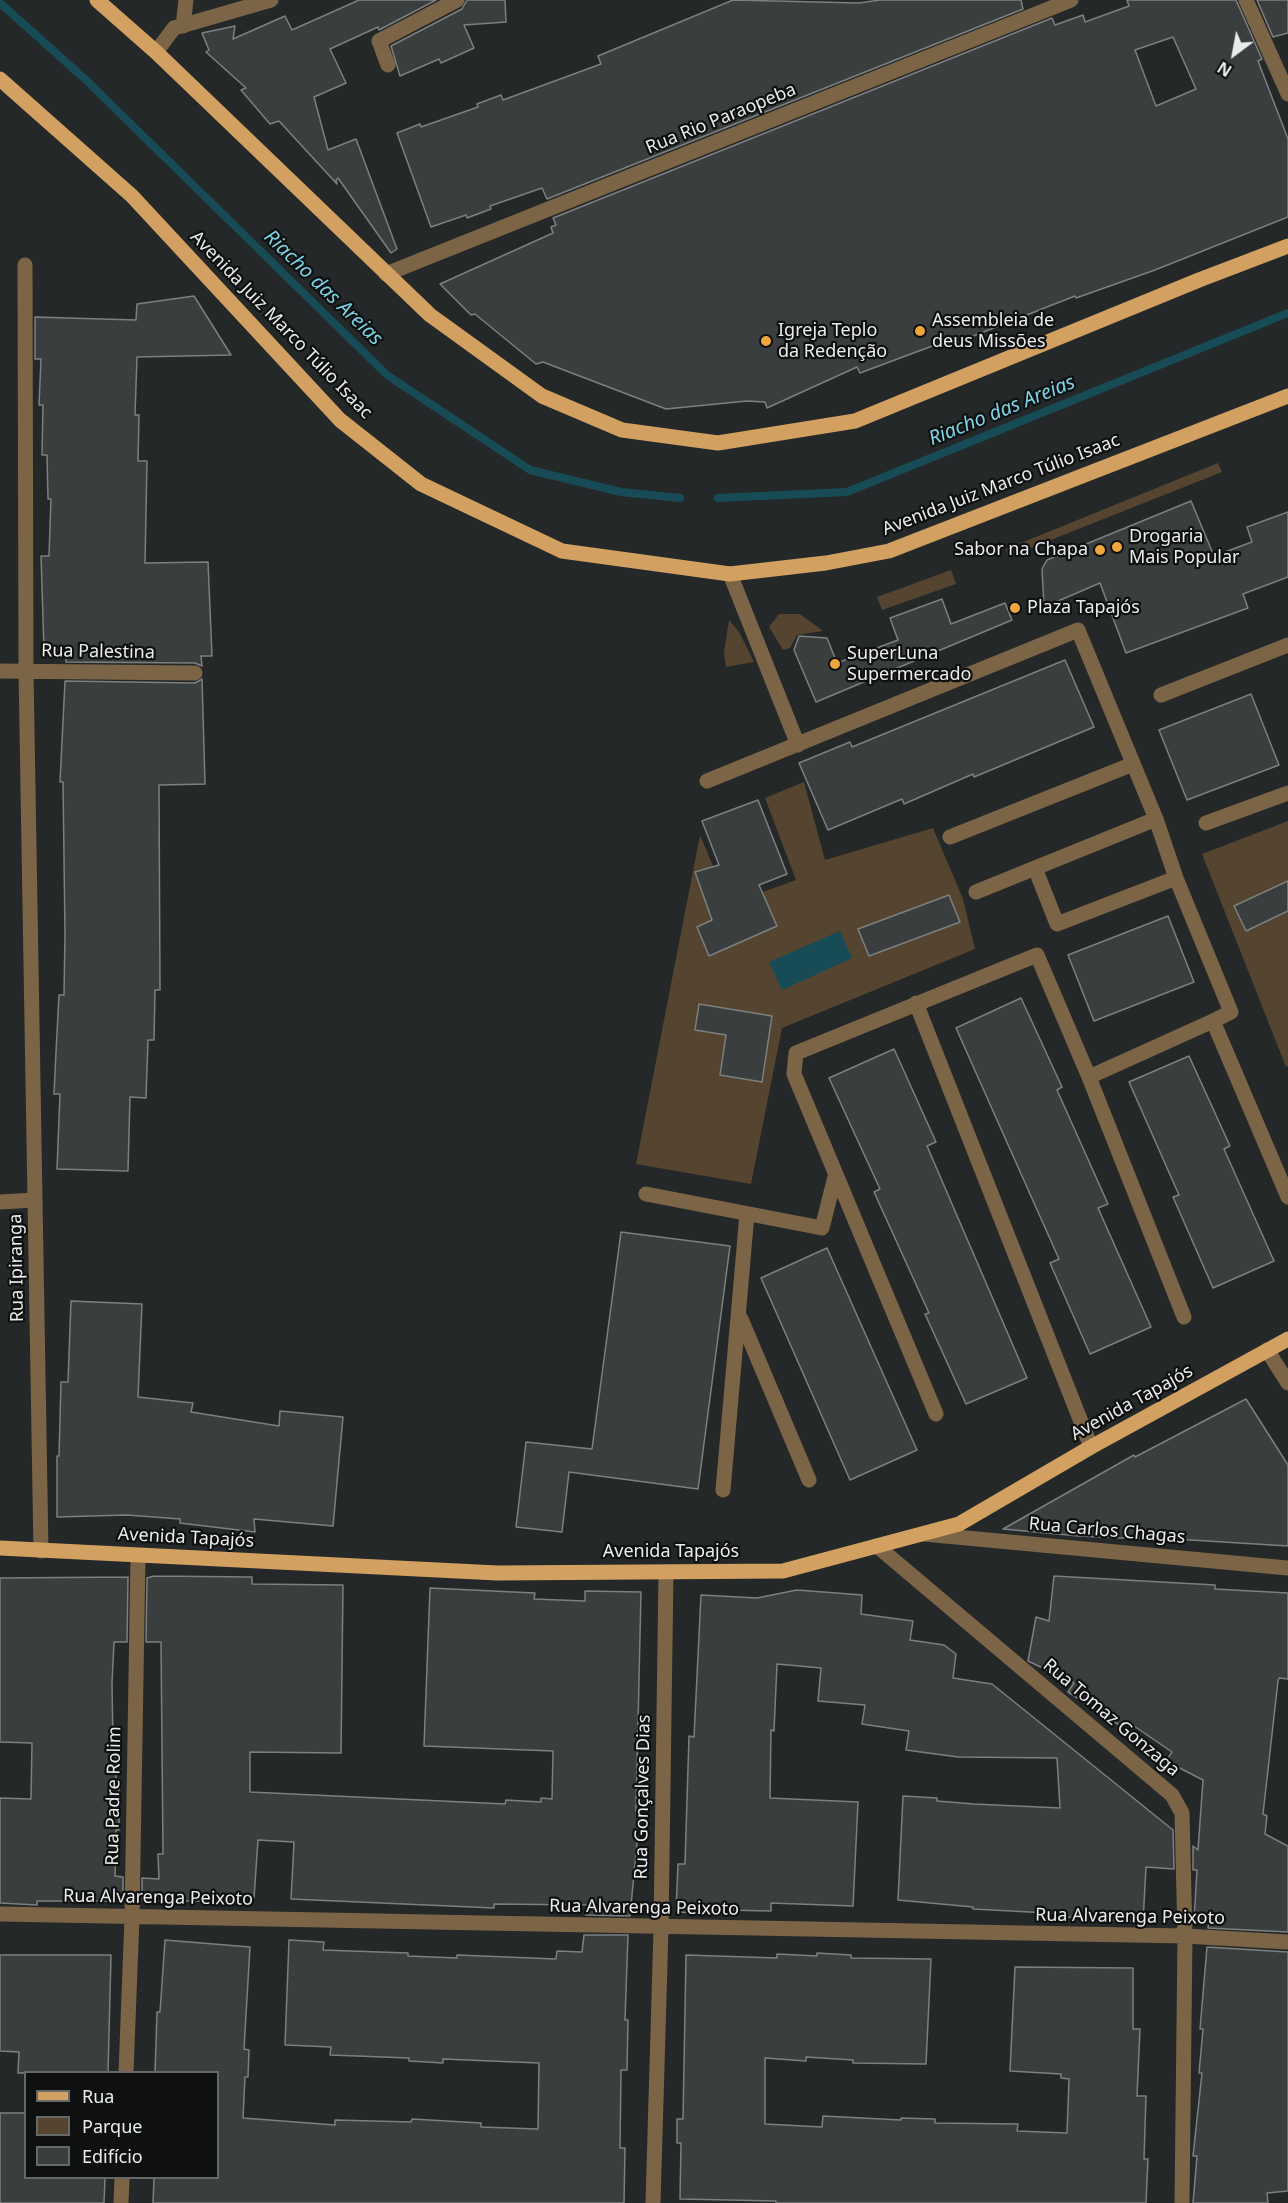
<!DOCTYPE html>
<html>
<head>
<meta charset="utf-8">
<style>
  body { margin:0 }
  #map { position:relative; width:1288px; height:2203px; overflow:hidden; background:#252828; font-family:"Noto Sans",sans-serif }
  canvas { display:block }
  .legend { position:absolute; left:24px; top:2071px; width:195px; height:108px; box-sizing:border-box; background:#0f1010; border:2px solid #676868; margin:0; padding:8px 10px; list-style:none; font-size:18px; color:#eaeced }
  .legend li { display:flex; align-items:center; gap:12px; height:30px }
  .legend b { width:30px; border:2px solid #676868 }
  .north { position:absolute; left:1204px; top:24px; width:60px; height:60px; -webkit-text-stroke:4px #0f1010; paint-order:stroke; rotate:212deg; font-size:16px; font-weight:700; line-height:24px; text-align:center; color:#eaeced }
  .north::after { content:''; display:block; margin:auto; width:21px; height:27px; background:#eaeced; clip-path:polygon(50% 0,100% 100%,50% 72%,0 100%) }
</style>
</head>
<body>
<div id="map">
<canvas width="1288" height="2203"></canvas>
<ul class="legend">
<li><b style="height:8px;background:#d2a161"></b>Rua</li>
<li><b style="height:16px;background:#544430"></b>Parque</li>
<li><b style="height:16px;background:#3b3e3e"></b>Edifício</li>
</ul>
<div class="north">N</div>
</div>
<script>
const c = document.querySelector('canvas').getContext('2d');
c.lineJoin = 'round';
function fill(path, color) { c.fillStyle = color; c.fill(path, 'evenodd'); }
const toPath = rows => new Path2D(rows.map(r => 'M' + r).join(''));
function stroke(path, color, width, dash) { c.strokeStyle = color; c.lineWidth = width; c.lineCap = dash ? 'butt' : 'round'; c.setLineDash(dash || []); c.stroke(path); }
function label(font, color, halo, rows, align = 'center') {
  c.font = font + ' "Noto Sans",sans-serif'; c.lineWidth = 4.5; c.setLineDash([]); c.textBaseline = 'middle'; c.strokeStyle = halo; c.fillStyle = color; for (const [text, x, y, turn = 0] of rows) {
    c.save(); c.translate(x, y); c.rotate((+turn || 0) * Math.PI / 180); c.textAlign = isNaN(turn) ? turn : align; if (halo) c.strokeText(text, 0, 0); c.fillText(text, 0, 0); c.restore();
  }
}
const green = toPath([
  [1218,463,1222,472,1008,557,1006,549],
  [951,570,956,584,882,610,877,597],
  [779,614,800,614,823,631,797,635,790,648,783,650,769,627],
  [729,620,739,632,754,662,726,667,724,653],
  [804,782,825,860,933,828,963,899,975,949,782,1028,751,1184,636,1164,700,835,729,904,796,880,765,798],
  [1288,821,1288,1066,1286,1067,1202,854]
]);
const water = toPath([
  [840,931,852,958,782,990,769,962]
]);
const stream = toPath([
  [0,3,86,80,387,375,530,470,621,492,680,498],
  [718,498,847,492,1288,313]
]);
const building = toPath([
  [359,0,436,0,379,30,378,27,330,49,346,83,314,97,328,150,356,139,397,249,391,253,338,178,336,180,337,184,279,121,270,124,241,90,246,88,206,52,209,50,202,33,235,26,233,39,285,16,292,30,359,0],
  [467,0,505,0,506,22,464,25,474,48,441,63,439,59,400,76,391,46,462,9,467,0],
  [733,0,859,3,880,0,1021,0,1023,9,547,199,542,188,490,206,491,209,467,218,466,215,431,227,397,133,420,124,421,127,478,107,477,104,501,95,503,100,601,64,598,56,733,0],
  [1127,0,1236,0,1262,59,1258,61,1288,139,1288,217,1155,270,1076,298,1075,296,953,344,951,339,860,373,857,367,767,408,765,402,747,401,666,409,543,362,536,364,475,314,471,315,440,284,553,233,551,227,556,225,553,218,1052,18,1055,25,1083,15,1085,22,1129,6,1127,0],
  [1173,37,1196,89,1156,106,1135,50,1173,37],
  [1257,0,1288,0,1288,33,1273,37,1257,0],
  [194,296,231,355,137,357,135,415,139,415,138,461,147,461,145,563,208,562,212,656,201,656,202,666,195,663,66,662,66,650,44,650,41,556,49,556,51,499,48,499,47,455,42,455,43,405,39,405,41,359,35,359,35,317,136,320,137,304,194,296],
  [1191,501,1214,556,1252,542,1247,527,1288,512,1288,577,1243,594,1248,608,1126,653,1100,583,1044,607,1042,569,1047,560,1191,501],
  [942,599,951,624,1005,603,1012,620,816,702,794,650,799,636,827,638,837,663,898,640,890,618,942,599],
  [1065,660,1094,727,974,777,973,774,904,804,902,799,828,830,799,763,850,742,852,747,1065,660],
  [202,679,205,784,159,785,160,990,155,990,154,1040,148,1040,146,1098,130,1097,128,1171,57,1169,60,1094,54,1094,56,1052,59,995,64,995,65,934,63,782,60,782,65,681,195,683,202,679],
  [1251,694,1279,765,1187,800,1159,730,1251,694],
  [758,800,787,874,759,885,777,926,709,956,697,927,712,920,695,872,719,865,702,821,758,800],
  [1288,881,1288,911,1246,931,1234,906,1288,881],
  [949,895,960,922,869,956,858,929,949,895],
  [1168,916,1194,982,1094,1021,1068,955,1168,916],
  [1021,998,1062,1087,1057,1090,1108,1204,1098,1208,1151,1327,1090,1354,1050,1263,1059,1259,956,1028,1021,998],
  [699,1004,772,1016,762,1082,720,1075,726,1035,695,1030,699,1004],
  [894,1049,936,1142,927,1146,1027,1378,966,1404,925,1314,929,1313,874,1192,880,1189,829,1078,894,1049],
  [1189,1056,1230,1146,1224,1149,1274,1261,1213,1288,1173,1197,1179,1195,1129,1082,1189,1056],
  [621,1232,730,1246,698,1489,569,1472,562,1532,516,1527,526,1442,592,1449,621,1232],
  [827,1248,917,1450,850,1480,761,1278,827,1248],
  [71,1301,142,1304,138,1397,193,1403,191,1412,279,1426,280,1411,343,1417,333,1526,254,1519,255,1532,180,1523,180,1519,127,1515,57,1517,57,1456,59,1456,61,1382,68,1382,71,1301],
  [1246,1399,1288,1465,1288,1546,1142,1537,1142,1539,1079,1536,1003,1529,1134,1455,1135,1457,1246,1399],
  [154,1576,252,1577,252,1584,343,1585,341,1753,250,1752,250,1792,505,1804,506,1800,541,1802,541,1798,552,1799,553,1751,424,1746,430,1588,535,1593,534,1599,585,1601,585,1591,641,1592,636,1812,640,1812,630,1916,586,1915,587,1905,494,1904,494,1908,291,1899,294,1842,258,1840,254,1898,246,1897,246,1901,142,1901,142,1878,159,1879,158,1854,163,1854,161,1642,146,1642,147,1578,154,1576],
  [1054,1576,1215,1585,1215,1589,1288,1593,1288,1679,1279,1678,1278,1681,1263,1814,1267,1816,1265,1834,1288,1846,1288,1932,1208,1928,1209,1921,1194,1920,1197,1870,1193,1870,1193,1846,1198,1850,1203,1780,1166,1761,1172,1752,1134,1726,1130,1732,1068,1692,1074,1683,1028,1661,1036,1617,1049,1621,1054,1576],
  [128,1577,127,1642,114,1642,112,1683,113,1747,116,1747,116,1783,119,1783,119,1830,116,1830,115,1876,123,1877,123,1901,37,1901,37,1905,0,1903,0,1798,31,1799,32,1743,0,1742,0,1578,128,1577],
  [797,1590,862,1595,861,1614,913,1621,910,1640,944,1645,956,1654,953,1678,992,1684,1173,1830,1174,1869,1146,1867,1143,1922,1067,1917,1067,1914,973,1909,973,1907,898,1900,903,1796,937,1798,937,1801,974,1804,1060,1808,1057,1758,958,1757,906,1750,909,1731,862,1724,865,1705,818,1701,821,1668,777,1664,774,1731,771,1730,770,1798,858,1802,853,1906,771,1903,771,1911,723,1910,723,1914,676,1912,678,1864,685,1864,689,1736,694,1737,701,1595,757,1598,797,1590],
  [584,1935,628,1935,625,2020,628,2020,627,2070,621,2070,620,2148,625,2148,624,2203,153,2203,154,2178,218,2178,218,2073,155,2073,157,2012,160,2012,165,1940,250,1947,244,2049,249,2050,248,2077,245,2077,243,2118,335,2125,335,2120,411,2122,412,2119,481,2123,481,2127,538,2129,539,2063,443,2059,443,2063,409,2061,409,2058,330,2055,331,2047,285,2045,289,1940,324,1942,323,1950,408,1953,408,1956,457,1958,457,1955,556,1959,557,1951,582,1952,584,1935],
  [1207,1947,1288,1952,1288,2191,1267,2193,1268,2203,1193,2203,1197,2156,1193,2156,1202,2073,1199,2073,1203,2029,1200,2029,1207,1947],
  [817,1953,851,1955,851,1958,931,1959,926,2064,853,2063,853,2060,806,2057,806,2061,765,2058,765,2124,822,2127,823,2116,901,2120,901,2118,935,2119,935,2123,1018,2124,1017,2131,1067,2133,1069,2079,1061,2078,1061,2074,1010,2071,1015,1967,1133,1968,1133,2029,1140,2029,1137,2096,1146,2096,1144,2159,1148,2159,1146,2203,776,2203,776,2201,680,2199,681,2143,677,2143,677,2119,683,2119,686,1955,777,1958,777,1954,817,1956,817,1953],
  [0,1955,111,1955,108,2073,18,2073,19,2052,0,2051,0,1955],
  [0,2113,26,2113,26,2178,105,2178,104,2203,0,2203,0,2113]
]);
const minor = toPath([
  [1246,0,1288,94],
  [183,26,186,0],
  [156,52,174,28,271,0],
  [388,65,379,41,457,0],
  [25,265,26,671,41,1551],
  [386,274,1071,0],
  [730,574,798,745],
  [0,671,195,673],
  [1161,695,1288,645],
  [707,781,1078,630,1156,819],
  [1206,823,1288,793],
  [950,837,1133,764],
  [1035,868,1057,924,1176,878],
  [976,892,1156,819,1176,878,1231,1012,1213,1021],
  [916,1003,1091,1447],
  [1089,1077,1213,1021,1288,1197],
  [646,1194,822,1228,835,1177],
  [0,1202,35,1200],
  [741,1319,809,1480],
  [1267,1350,1288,1383],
  [936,1414,794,1074,796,1053,1037,955,1089,1077,1184,1317],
  [723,1490,747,1214],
  [924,1534,1288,1568],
  [877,1546,1172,1795,1182,1813,1185,1936,1182,2203],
  [0,1914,1185,1936,1288,1942],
  [126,2072,132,1918,138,1556],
  [121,2203,122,2178],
  [653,2203,661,1929,666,1572]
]);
const major = toPath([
  [97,0,156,52,430,315,542,396,622,430,718,443,855,421,1199,280,1288,246],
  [0,79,132,196,340,420,421,484,562,551,730,574,826,563,889,551,1288,396],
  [0,1548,497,1573,783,1571,959,1524,1091,1447,1288,1339]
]);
const markers = [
  [920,331,6,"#efa73d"],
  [766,341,6,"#efa73d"],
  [1117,547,6,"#efa73d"],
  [1100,550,6,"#efa73d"],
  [1015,608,6,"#efa73d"],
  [835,664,6,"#efa73d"]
];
const streetNames = [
  ["Rua Rio Paraopeba",721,119,-22],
  ["Avenida Juiz Marco Túlio Isaac",281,325,46],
  ["Avenida Juiz Marco Túlio Isaac",1001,485,-21],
  ["Rua Palestina",98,652,1],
  ["Rua Ipiranga",17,1268,-91],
  ["Avenida Tapajós",1132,1403,-29],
  ["Rua Carlos Chagas",1107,1531,5],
  ["Avenida Tapajós",186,1538,3],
  ["Avenida Tapajós",671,1552],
  ["Rua Tomaz Gonzaga",1111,1718,40],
  ["Rua Padre Rolim",114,1796,-89],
  ["Rua Gonçalves Dias",643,1797,-89],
  ["Rua Alvarenga Peixoto",158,1898,1],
  ["Rua Alvarenga Peixoto",644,1908,1],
  ["Rua Alvarenga Peixoto",1130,1917,1]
];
const poiNames = [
  ["Assembleia de",932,321],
  ["deus Missões",932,342],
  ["Igreja Teplo",778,331],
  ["da Redenção",778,352],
  ["Drogaria",1129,537],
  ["Mais Popular",1129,558],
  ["Sabor na Chapa",1088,550,"right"],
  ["Plaza Tapajós",1027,608],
  ["SuperLuna",847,654],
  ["Supermercado",847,675]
];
const waterNames = [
  ["Riacho das Areias",323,288,44],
  ["Riacho das Areias",1002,411,-22]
];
fill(green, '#544430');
fill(water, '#174c57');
stroke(stream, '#174c57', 8);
fill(building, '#3b3e3e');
stroke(building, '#7c8081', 1.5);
stroke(minor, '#7c6447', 15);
stroke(major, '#d2a161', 15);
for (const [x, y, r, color] of markers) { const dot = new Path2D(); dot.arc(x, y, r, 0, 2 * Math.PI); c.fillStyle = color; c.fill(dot); stroke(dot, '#0f1010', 2); }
label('18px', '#eaeced', '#0f1010', streetNames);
label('18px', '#eaeced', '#0f1010', poiNames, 'left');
label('italic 20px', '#7dd2e6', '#0f1010', waterNames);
</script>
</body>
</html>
